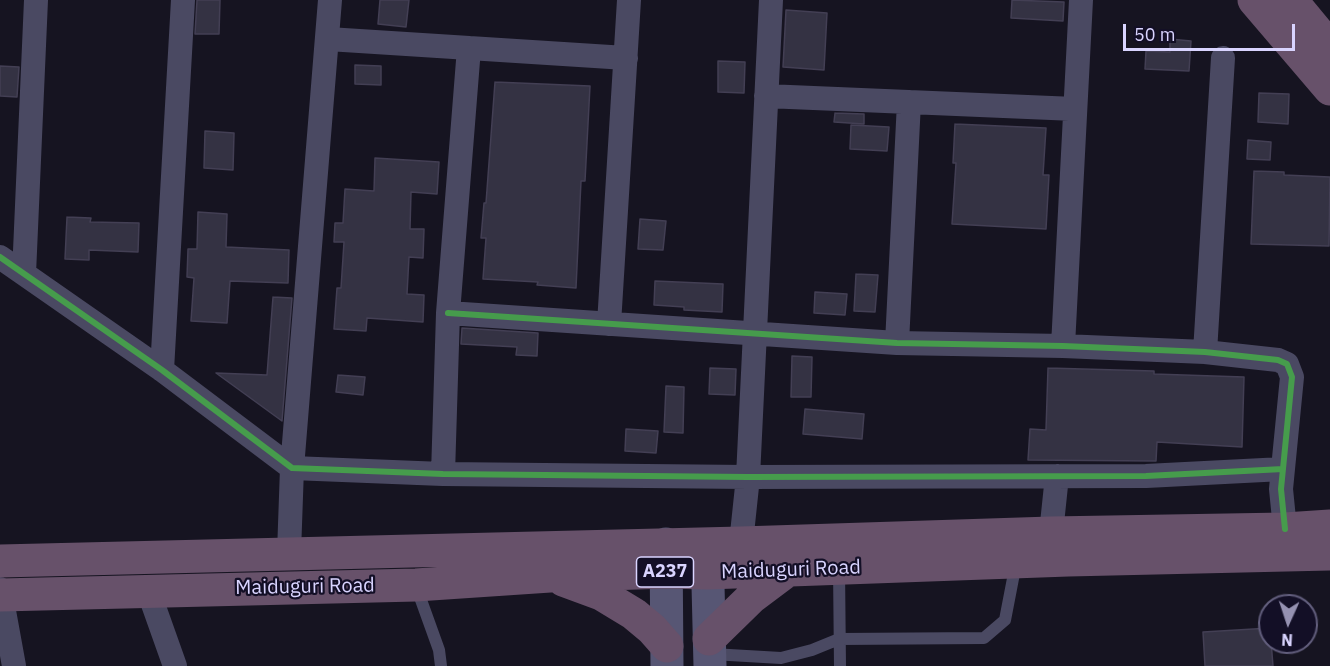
<!DOCTYPE html>
<html>
<head>
<meta charset="utf-8">
<style>
  body { margin:0 }
  #map { position:relative; width:1330px; height:666px; overflow:hidden; background:#161421; font-family:"IBM Plex Sans",sans-serif }
  canvas { display:block }
  .north { position:absolute; left:1258px; top:594px; width:60px; height:60px; box-sizing:border-box; background:#130f26; border:2px solid #625e7d; border-radius:50%; rotate:183deg; font-size:16px; font-weight:700; line-height:24px; text-align:center; color:#d9d4ff }
  .north::after { content:''; display:block; margin:auto; width:21px; height:27px; background:#9591b1; clip-path:polygon(50% 0,100% 100%,50% 72%,0 100%) }
  .scale { position:absolute; left:1123px; top:24px; width:172px; height:27px; box-sizing:border-box; border:3px solid #d9d4ff; border-top:0; padding-left:8px; font-size:18px; line-height:21px; white-space:nowrap; color:#d9d4ff; -webkit-text-stroke:4px #130f26; paint-order:stroke }
</style>
</head>
<body>
<div id="map">
<canvas width="1330" height="666"></canvas>
<div class="north">N</div>
<div class="scale">50 m</div>
</div>
<script>
const c = document.querySelector('canvas').getContext('2d');
c.lineJoin = 'round';
function fill(path, color) { c.fillStyle = color; c.fill(path, 'evenodd'); }
const toPath = rows => new Path2D(rows.map(r => 'M' + r).join(''));
function stroke(path, color, width, dash) { c.strokeStyle = color; c.lineWidth = width; c.lineCap = dash ? 'butt' : 'round'; c.setLineDash(dash || []); c.stroke(path); }
function label(font, color, halo, rows, align = 'center') {
  c.font = font + ' "IBM Plex Sans",sans-serif'; c.lineWidth = 4.5; c.setLineDash([]); c.textBaseline = 'middle'; c.strokeStyle = halo; c.fillStyle = color; for (const [text, x, y, turn = 0] of rows) {
    c.save(); c.translate(x, y); c.rotate((+turn || 0) * Math.PI / 180); c.textAlign = isNaN(turn) ? turn : align; if (halo) c.strokeText(text, 0, 0); c.fillText(text, 0, 0); c.restore();
  }
}
const building = toPath([
  [197,0,220,0,219,34,195,34,197,0],
  [380,0,409,0,406,27,378,24,380,0],
  [1012,0,1064,2,1063,21,1011,18,1012,0],
  [786,10,827,13,824,70,783,67,786,10],
  [1170,39,1191,41,1189,71,1145,69,1146,51,1170,52,1170,39],
  [718,61,745,62,744,93,718,92,718,61],
  [355,65,381,66,381,85,355,84,355,65],
  [0,66,19,67,17,97,0,96,0,66],
  [495,82,590,86,585,181,581,181,576,288,537,285,538,282,483,279,486,238,481,238,484,203,486,203,495,82],
  [1259,93,1289,94,1288,124,1258,122,1259,93],
  [835,113,864,114,864,124,834,122,835,113],
  [955,124,1046,128,1043,175,1049,175,1046,229,952,224,956,163,953,163,955,124],
  [851,125,889,127,887,151,850,149,851,125],
  [205,131,234,133,233,170,204,168,205,131],
  [1248,140,1271,142,1270,160,1247,159,1248,140],
  [375,158,439,162,437,194,411,192,410,229,424,229,423,258,409,257,407,294,424,295,423,322,367,318,366,331,334,329,337,288,341,288,344,242,334,242,335,223,343,223,345,189,374,191,375,158],
  [1254,171,1284,172,1284,175,1330,177,1329,246,1251,244,1254,171],
  [198,212,227,214,226,247,289,250,288,283,230,281,227,323,191,321,194,278,187,277,188,249,197,249,198,212],
  [67,217,91,218,90,222,139,223,138,252,89,250,89,260,65,259,67,217],
  [640,219,666,221,663,250,638,249,640,219],
  [856,274,878,275,875,312,854,311,856,274],
  [655,281,723,284,722,312,684,310,684,307,654,305,655,281],
  [815,292,847,294,845,315,814,313,815,292],
  [273,297,292,298,282,421,216,373,267,375,273,297],
  [462,328,538,333,537,356,516,355,517,347,461,344,462,328],
  [792,356,812,357,811,397,791,397,792,356],
  [710,368,736,369,735,395,709,394,710,368],
  [1048,368,1154,371,1154,374,1244,377,1242,447,1157,442,1156,461,1028,460,1030,429,1046,430,1048,368],
  [338,375,365,377,363,395,336,392,338,375],
  [666,386,684,387,683,433,664,432,666,386],
  [805,409,864,414,862,439,803,434,805,409],
  [626,429,658,431,656,453,625,451,626,429],
  [1270,628,1273,666,1205,666,1203,632,1270,628]
]);
const lane = toPath([
  [839,568,840,666],
  [416,586,439,650,441,666],
  [712,654,781,658,812,650,839,639,984,638,1005,620,1016,563]
]);
const street = toPath([
  [328,39,626,58],
  [766,96,1075,109],
  [0,257,162,370,292,468,443,474,748,477,1146,476,1283,469],
  [24,274,36,0],
  [448,313,897,343,1063,346,1205,352,1278,360,1287,364,1292,377,1281,489,1285,529],
  [609,324,629,0],
  [897,343,909,102],
  [1063,346,1081,0],
  [1205,352,1223,58],
  [162,370,183,0],
  [443,474,448,313,469,48],
  [1051,533,1057,476],
  [741,543,748,477,771,0],
  [289,553,292,468,330,0],
  [0,589,14,666],
  [148,590,175,666]
]);
const secondary = toPath([
  [666,544,667,666],
  [707,545,710,666]
]);
const highway = toPath([
  [1254,0,1330,89],
  [1291,0,1330,47],
  [0,561,741,543,1051,533,1285,529,1330,526],
  [563,580,601,594,634,614,652,629,667,646],
  [0,595,416,585,550,576,666,572,707,573,1068,560,1330,554],
  [709,639,752,597,788,570]
]);
const cycleway = toPath([
  [0,257,162,370,292,468,443,474,748,477,1146,476,1283,469],
  [448,313,897,343,1063,346,1205,352,1278,360,1287,364,1292,377,1281,489,1285,529]
]);
const shields = [
  [665,572,57]
];
const shieldNames = [
  ["A237",665,572]
];
const streetNames = [
  ["Maiduguri Road",791,570,-2],
  ["Maiduguri Road",305,587,-1]
];
fill(building, '#343243');
stroke(building, '#433f54', 1.5);
stroke(lane, '#4a4962', 12);
stroke(street, '#4a4962', 24);
stroke(secondary, '#575674', 33);
stroke(highway, '#67516a', 33);
stroke(cycleway, '#469c4c', 6);
for (const [x, y, w] of shields) { const box = new Path2D(); box.roundRect(x - w / 2, y - 15, w, 30, 4.5); c.fillStyle = '#130f26'; c.fill(box); stroke(box, '#d9d4ff', 1.5); }
label('bold 18px', '#d9d4ff', null, shieldNames);
label('20px', '#d9d4ff', '#130f26', streetNames);
</script>
</body>
</html>
